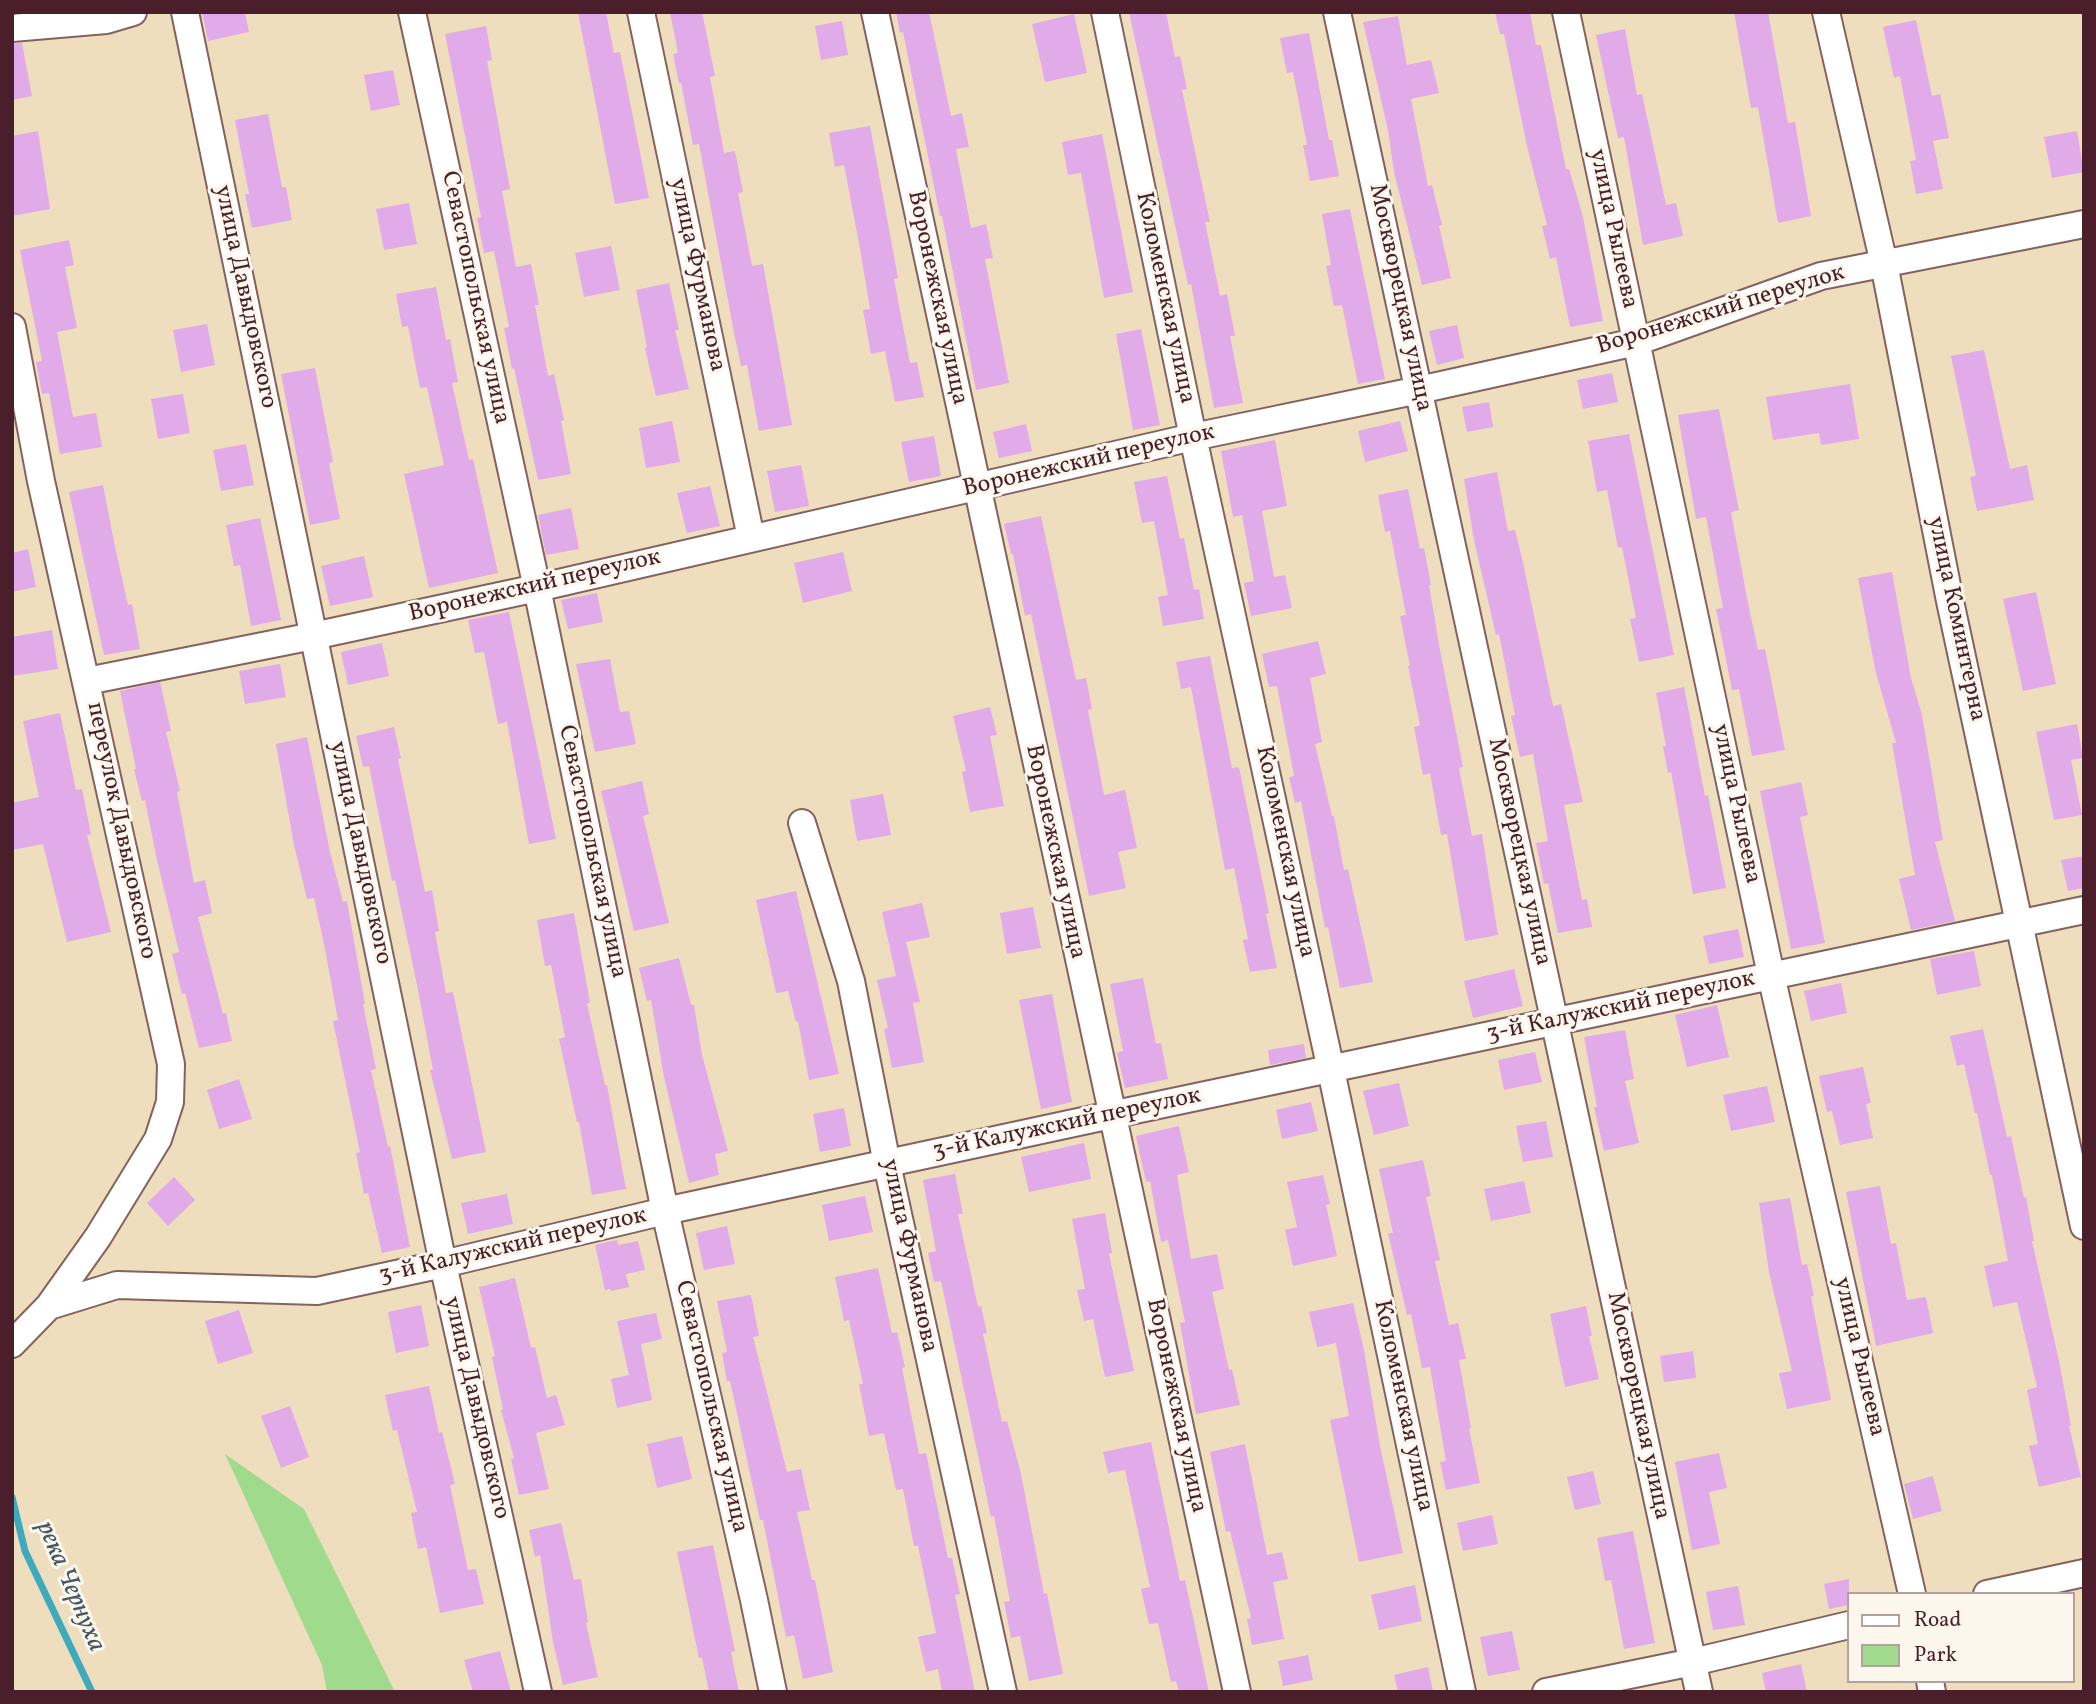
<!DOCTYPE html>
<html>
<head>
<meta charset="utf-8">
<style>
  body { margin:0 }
  #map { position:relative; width:2096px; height:1704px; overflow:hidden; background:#efdebe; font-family:Vollkorn,serif }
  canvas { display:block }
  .frame { position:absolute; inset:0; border:14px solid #4a1f2b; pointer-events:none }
  .legend { position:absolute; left:1847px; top:1592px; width:228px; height:91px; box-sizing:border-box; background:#fbf7ec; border:2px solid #b4a19f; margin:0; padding:9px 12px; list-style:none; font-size:21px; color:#4a1f2b }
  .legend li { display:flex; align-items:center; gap:14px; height:35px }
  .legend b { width:35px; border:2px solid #b4a19f }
</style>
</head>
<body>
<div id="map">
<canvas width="2096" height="1704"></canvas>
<div class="frame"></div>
<ul class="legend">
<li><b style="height:9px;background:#fff"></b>Road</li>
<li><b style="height:19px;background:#a0da8d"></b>Park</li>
</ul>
</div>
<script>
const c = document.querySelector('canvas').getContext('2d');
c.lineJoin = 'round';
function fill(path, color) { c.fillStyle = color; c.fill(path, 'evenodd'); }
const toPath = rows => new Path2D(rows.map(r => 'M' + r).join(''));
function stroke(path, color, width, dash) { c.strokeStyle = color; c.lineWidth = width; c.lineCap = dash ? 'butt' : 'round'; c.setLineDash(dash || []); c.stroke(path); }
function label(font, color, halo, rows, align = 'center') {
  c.font = font + ' Vollkorn,serif'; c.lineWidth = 6; c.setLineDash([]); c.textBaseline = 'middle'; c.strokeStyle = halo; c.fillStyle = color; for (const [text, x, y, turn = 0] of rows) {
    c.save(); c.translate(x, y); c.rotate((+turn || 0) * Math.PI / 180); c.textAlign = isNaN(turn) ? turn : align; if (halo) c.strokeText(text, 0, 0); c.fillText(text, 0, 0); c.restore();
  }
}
const green = toPath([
  [225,1454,304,1509,395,1692,327,1692,322,1665]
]);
const stream = toPath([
  [12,1497,25,1551,92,1692]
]);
const building = toPath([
  [202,12,245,12,249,32,208,41],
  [578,12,606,12,614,53,620,52,649,198,615,204],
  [670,12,702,12,715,76,710,77,724,153,735,151,743,192,738,193,752,266,763,264,792,425,759,431,747,365,741,366,734,333,699,144,693,145,681,83,679,83,673,54,678,53],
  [896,12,929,12,951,116,962,113,969,147,956,149,971,228,986,224,993,258,985,259,1009,383,976,390,942,216,940,216,903,32,900,33],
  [1129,12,1166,12,1175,57,1180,56,1187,89,1182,90,1210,222,1205,222,1220,296,1227,294,1235,336,1230,336,1243,403,1214,408,1191,284,1188,285],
  [1495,12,1530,12,1536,45,1541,45,1566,169,1569,169,1583,217,1603,321,1570,327,1556,257,1550,259,1542,226,1547,225,1527,146,1504,34,1500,34],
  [1734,12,1768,12,1788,123,1795,122,1811,216,1778,223,1758,107,1751,108],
  [1074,14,1087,73,1045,82,1032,24],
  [1398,16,1407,65,1431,60,1439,93,1411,99,1428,186,1432,185,1442,225,1439,226,1451,278,1422,285,1394,172,1388,130,1363,22],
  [1916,20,1932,96,1940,94,1949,138,1933,141,1943,189,1916,194,1910,161,1916,160,1900,76,1894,78,1883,27],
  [842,21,848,55,821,60,815,26],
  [486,26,492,60,487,61,510,189,502,191,516,267,531,264,539,305,535,305,548,376,554,374,564,420,561,421,571,474,538,480,514,368,512,369,504,328,509,327,494,251,484,253,477,218,481,217,445,34],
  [1625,29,1637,95,1642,94,1666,205,1676,203,1683,236,1643,245,1624,137,1618,138,1596,35],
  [1309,33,1329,140,1332,140,1339,176,1310,181,1303,145,1307,145,1293,72,1287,73,1280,38],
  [22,43,32,96,12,100,12,44],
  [393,70,400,105,371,111,364,75],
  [268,114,282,187,286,187,292,220,252,228,245,194,249,194,235,120],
  [870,126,898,278,894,279,910,363,917,362,924,397,895,402,885,351,871,354,863,310,870,309,859,243,844,165,835,167,829,133],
  [38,131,50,209,12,216,12,136],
  [2077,131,2084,172,2052,178,2044,137],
  [1102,134,1133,292,1104,298,1081,173,1068,175,1062,142],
  [409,203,417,244,384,250,376,209],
  [1350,209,1385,379,1358,384,1342,305,1334,306,1326,266,1331,265,1322,214],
  [69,240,74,265,65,267,77,328,57,332,73,417,96,413,102,447,60,454,49,393,42,394,36,362,42,361,20,250],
  [611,246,620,290,584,297,575,253],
  [669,283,679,330,675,330,689,389,656,396,645,348,647,347,636,290],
  [436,287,446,340,450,339,458,382,452,383,469,460,473,459,498,573,429,588,404,474,444,465,427,387,420,388,408,326,402,327,396,294],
  [207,324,215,365,181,372,173,330],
  [1457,325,1464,358,1437,365,1429,331],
  [1141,329,1160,425,1133,430,1116,334],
  [1984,350,2010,469,2027,465,2034,500,1977,511,1970,477,1976,476,1951,356],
  [315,368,333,462,329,463,340,519,310,525,281,374],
  [1612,373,1618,402,1583,409,1577,380],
  [1850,384,1859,439,1821,445,1819,433,1773,440,1766,397],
  [183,394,190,433,158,439,151,399],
  [1489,402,1493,427,1467,432,1462,407],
  [1719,409,1739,510,1731,512,1748,603,1758,650,1765,649,1785,750,1752,756,1739,689,1732,690,1716,609,1723,608,1706,517,1696,519,1678,415],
  [672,421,680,462,646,468,639,428],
  [1400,421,1408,451,1365,462,1358,431],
  [1026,424,1032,451,999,458,993,432],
  [1629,434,1674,655,1639,662,1630,619,1636,618,1622,547,1618,548,1607,490,1597,492,1588,441],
  [934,436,941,476,909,482,901,442],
  [1275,440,1287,506,1262,511,1274,577,1285,575,1292,608,1251,616,1244,583,1254,581,1242,515,1233,517,1221,451],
  [246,444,254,485,221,491,213,450],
  [801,465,809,506,775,512,767,471],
  [1497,472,1508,531,1515,530,1523,563,1553,706,1561,704,1583,802,1564,805,1582,900,1587,899,1592,927,1558,933,1548,883,1544,884,1536,843,1548,841,1533,754,1520,757,1511,716,1515,715,1499,634,1496,635,1474,540,1464,479],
  [1167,476,1180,539,1184,538,1194,590,1199,589,1204,619,1163,626,1158,597,1168,595,1154,521,1142,523,1134,482],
  [103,485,114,542,128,605,132,604,140,649,104,655,69,492],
  [710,486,720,526,687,533,677,493],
  [1408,489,1420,549,1424,548,1431,585,1429,585,1440,650,1463,767,1459,768,1472,836,1482,834,1498,935,1465,941,1447,834,1441,835,1430,773,1423,775,1414,727,1420,725,1408,666,1410,666,1400,616,1406,615,1390,531,1385,532,1378,495],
  [571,508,579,549,546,555,538,515],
  [1041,516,1076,680,1086,678,1092,709,1088,710,1104,795,1125,790,1137,848,1118,852,1126,888,1089,896,1031,614,1025,616,1013,554,1011,554,1004,524],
  [260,518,281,620,251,626,240,565,234,566,226,525],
  [28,549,36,587,12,592,12,553],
  [843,552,852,591,803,603,794,563],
  [364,556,373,597,330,606,321,566],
  [1892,572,1911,678,1922,715,1943,840,1935,842,1955,921,1911,930,1899,879,1915,875,1892,743,1896,743,1875,669,1858,578],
  [2036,592,2056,684,2023,691,2003,599],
  [597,593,603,622,568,629,561,600],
  [509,612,556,839,529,844,507,722,498,724,484,652,475,653,468,620],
  [52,630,58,669,12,676,12,637],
  [1318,641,1326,674,1310,678,1322,742,1315,744,1332,816,1334,816,1344,870,1348,869,1373,982,1340,988,1328,927,1325,928,1301,801,1295,803,1289,777,1294,776,1277,686,1269,687,1262,654],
  [382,643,389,676,348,685,341,652],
  [1210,656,1232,768,1239,767,1269,913,1266,914,1277,968,1250,972,1243,940,1248,939,1234,868,1225,870,1191,687,1181,689,1176,662],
  [610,659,620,712,629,711,636,744,595,752,576,664],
  [280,664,286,697,245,704,239,671],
  [160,682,171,731,166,732,180,791,177,792,194,883,205,880,212,913,198,917,223,1014,226,1013,232,1041,199,1048,185,993,182,994,172,954,179,952,157,860,145,800,142,801,134,769,136,769,120,691],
  [1684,687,1705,796,1708,795,1726,888,1693,894,1671,772,1668,773,1663,746,1666,746,1656,693],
  [990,707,997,735,990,736,1004,806,970,812,962,772,966,771,953,716],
  [60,713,76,790,82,789,91,834,87,835,111,932,67,942,43,844,12,850,12,803,39,797,23,721],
  [2077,724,2083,758,2071,760,2082,815,2054,820,2036,732],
  [394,727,401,758,398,759,425,892,432,890,439,931,435,932,446,993,453,992,486,1152,452,1159,430,1070,433,1070,417,985,395,880,392,881,369,766,363,767,356,736],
  [307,737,330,852,343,902,347,901,365,1004,363,1004,376,1069,371,1070,388,1147,390,1146,410,1247,382,1253,368,1193,364,1194,356,1153,360,1152,333,1021,338,1020,324,944,314,898,307,899,294,845,276,744],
  [642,781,649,814,643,816,669,923,634,931,601,791],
  [1801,782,1808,815,1800,817,1825,943,1791,949,1760,791],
  [883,794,891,835,857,841,850,800],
  [2084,856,2084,888,2068,891,2061,860],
  [796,891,839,1074,809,1080,798,1021,796,1022,788,991,776,993,756,900],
  [922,903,930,937,906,942,920,1002,913,1003,924,1062,892,1068,884,1029,888,1028,877,980,896,976,882,912],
  [1033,907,1041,948,1007,954,1000,913],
  [574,913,590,1003,587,1003,605,1085,607,1085,626,1189,592,1195,579,1122,577,1122,559,1039,565,1037,551,965,545,966,537,920],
  [1738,929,1744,957,1709,964,1703,936],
  [1974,951,1981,986,1937,995,1930,959],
  [679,958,691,1005,694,1005,702,1055,728,1151,715,1154,719,1175,689,1183,664,1077,651,1000,647,1001,639,968],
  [1514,969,1523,1006,1473,1018,1464,981],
  [1143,978,1156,1044,1161,1043,1168,1079,1125,1088,1117,1053,1123,1051,1110,984],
  [1841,983,1847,1013,1811,1021,1804,991],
  [1052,994,1072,1102,1041,1109,1019,1000],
  [1717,1005,1729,1057,1687,1067,1675,1015],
  [1983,1029,2007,1137,2011,1136,2024,1198,2026,1197,2034,1241,2032,1241,2059,1361,2071,1426,2069,1426,2081,1477,2039,1487,2029,1446,2038,1444,2027,1390,2037,1387,2017,1302,1993,1307,1984,1266,2008,1261,1992,1175,1990,1175,1977,1113,1975,1113,1964,1064,1957,1066,1950,1036],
  [1625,1030,1634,1079,1625,1081,1639,1143,1604,1151,1594,1107,1597,1107,1584,1037],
  [1304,1044,1306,1058,1270,1065,1268,1050],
  [1535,1052,1542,1082,1504,1090,1498,1060],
  [1863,1067,1871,1103,1866,1104,1873,1138,1840,1145,1832,1111,1827,1112,1819,1076],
  [239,1079,252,1119,219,1129,207,1090],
  [1399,1083,1409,1126,1374,1135,1363,1091],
  [1767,1086,1775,1122,1731,1131,1723,1095],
  [1311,1102,1318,1131,1282,1139,1276,1110],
  [844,1108,851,1146,820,1152,813,1114],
  [1546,1121,1553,1157,1523,1162,1516,1126],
  [1179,1126,1189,1172,1177,1175,1191,1259,1217,1254,1224,1289,1212,1292,1229,1370,1232,1369,1240,1405,1196,1414,1180,1323,1185,1322,1168,1240,1161,1242,1150,1181,1146,1182,1136,1136],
  [1084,1143,1091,1179,1029,1192,1021,1157],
  [1423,1160,1431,1196,1426,1197,1440,1260,1435,1261,1449,1325,1458,1323,1466,1359,1459,1360,1471,1428,1469,1429,1480,1483,1446,1490,1440,1462,1446,1461,1430,1367,1422,1368,1411,1314,1407,1315,1388,1233,1393,1233,1379,1169],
  [955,1174,963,1214,958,1214,978,1307,981,1306,987,1333,983,1334,1002,1422,1007,1421,1021,1474,1044,1594,1047,1593,1063,1674,1029,1681,1020,1636,1011,1638,1004,1602,1010,1601,994,1516,991,1517,941,1281,934,1282,928,1253,936,1251,923,1180],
  [1323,1175,1330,1204,1326,1205,1337,1256,1293,1266,1285,1230,1297,1227,1287,1182],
  [174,1177,195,1200,168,1226,147,1203],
  [1524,1181,1531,1213,1491,1221,1484,1189],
  [1880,1186,1891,1244,1896,1243,1907,1300,1926,1297,1933,1333,1876,1346,1846,1192],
  [507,1194,513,1224,468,1234,461,1203],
  [865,1196,873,1232,829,1241,822,1205],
  [1790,1198,1802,1265,1807,1264,1814,1296,1811,1296,1831,1400,1787,1409,1779,1373,1792,1371,1769,1272,1759,1203],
  [1105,1213,1112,1253,1109,1254,1134,1371,1105,1377,1093,1319,1084,1321,1077,1290,1085,1289,1072,1219],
  [727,1226,735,1264,704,1270,696,1233],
  [617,1240,618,1245,638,1241,645,1270,626,1274,629,1287,611,1291,610,1289,605,1290,595,1245],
  [878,1268,892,1333,897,1332,905,1367,902,1368,919,1454,926,1453,948,1558,952,1558,960,1594,955,1595,975,1692,942,1692,938,1669,926,1672,918,1637,936,1633,918,1546,914,1546,903,1489,896,1490,884,1433,869,1436,859,1384,863,1384,849,1320,844,1321,835,1277],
  [515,1278,531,1348,535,1347,547,1398,556,1395,565,1425,536,1433,549,1489,519,1495,511,1459,514,1458,501,1410,503,1409,492,1357,495,1356,479,1287],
  [751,1295,759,1336,753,1337,787,1472,801,1469,810,1510,797,1512,812,1580,815,1580,833,1672,803,1679,794,1635,786,1637,763,1520,760,1520,730,1381,727,1381,722,1353,727,1352,717,1301],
  [1353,1303,1364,1350,1380,1446,1403,1553,1359,1562,1330,1420,1349,1416,1336,1343,1317,1347,1309,1312],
  [421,1305,429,1346,396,1353,388,1312],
  [1586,1306,1592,1336,1589,1336,1599,1379,1565,1387,1550,1314],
  [239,1310,253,1353,218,1364,205,1321],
  [656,1313,662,1339,641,1344,652,1400,617,1408,611,1379,629,1375,617,1321],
  [1693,1351,1696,1378,1664,1382,1660,1356],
  [429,1386,439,1433,442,1432,455,1484,450,1485,468,1570,476,1569,484,1604,440,1613,426,1547,418,1549,411,1513,417,1512,397,1430,393,1431,385,1395],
  [290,1406,309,1457,281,1468,261,1416],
  [682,1436,692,1479,657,1488,647,1444],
  [1151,1442,1180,1581,1185,1580,1209,1692,1179,1692,1176,1681,1171,1682,1158,1623,1149,1624,1141,1589,1150,1587,1125,1470,1108,1473,1103,1452],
  [1245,1444,1267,1555,1282,1552,1288,1579,1273,1582,1284,1639,1252,1645,1247,1619,1251,1618,1230,1531,1226,1532,1210,1452],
  [1719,1453,1727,1488,1709,1492,1720,1544,1692,1550,1675,1462],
  [1593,1471,1601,1504,1575,1510,1567,1477],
  [1933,1476,1942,1511,1913,1519,1904,1484],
  [1492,1515,1498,1544,1463,1551,1457,1523],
  [561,1523,574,1580,581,1579,588,1622,586,1623,598,1677,563,1685,553,1642,540,1555,535,1557,529,1530],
  [1633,1531,1655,1643,1624,1649,1611,1580,1605,1581,1597,1538],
  [713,1545,735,1651,731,1652,739,1692,709,1692,702,1658,699,1658,677,1552],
  [1849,1579,1849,1605,1829,1609,1824,1584],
  [1415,1585,1422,1621,1379,1630,1371,1595],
  [1738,1586,1745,1625,1713,1630,1706,1592],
  [1512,1631,1520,1670,1488,1676,1480,1637],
  [500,1651,511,1692,473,1692,464,1660],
  [1308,1655,1313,1680,1283,1686,1278,1661],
  [1801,1664,1807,1692,1766,1692,1762,1673],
  [1428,1667,1433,1692,1398,1692,1394,1675]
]);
const minor = toPath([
  [185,12,443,1264,538,1692],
  [412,12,537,588,665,1211,754,1600,773,1692],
  [641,12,751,538],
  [875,12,1237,1692],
  [1105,12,1193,437,1331,1070,1462,1692],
  [1337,12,1699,1692],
  [1566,12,1771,975,1912,1594],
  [1826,12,1884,264,1950,601,2084,1226],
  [12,28,106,20,133,12],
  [12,327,41,481,171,1064,170,1102,158,1139,98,1237,49,1306,12,1344],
  [87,681,313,636,537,588,1193,437,1419,390,1636,342,1821,276,2084,224],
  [802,823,851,981,887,1164,1003,1692],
  [49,1306,117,1285,317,1291,443,1264,665,1211,1111,1115,2084,910],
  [1987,1594,2084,1573],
  [1930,1681,1932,1692],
  [1546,1692,1693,1662,1849,1625]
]);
const streetNames = [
  ["улица Рылеева",1612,229,78],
  ["улица Фурманова",696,275,78],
  ["улица Давыдовского",244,297,78],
  ["Севастопольская улица",474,298,78],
  ["Воронежская улица",936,298,78],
  ["Коломенская улица",1164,298,78],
  ["Москворецкая улица",1399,298,78],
  ["Воронежский переулок",1721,311,-17],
  ["Воронежский переулок",1089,462,-13],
  ["Воронежский переулок",535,587,-13],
  ["улица Коминтерна",1955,619,78],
  ["улица Рылеева",1735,804,78],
  ["переулок Давыдовского",120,831,78],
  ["Севастопольская улица",591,852,78],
  ["Воронежская улица",1054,852,78],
  ["Коломенская улица",1284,852,78],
  ["Москворецкая улица",1518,852,78],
  ["улица Давыдовского",359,853,78],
  ["3-й Калужский переулок",1621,1008,-12],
  ["3-й Калужский переулок",1067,1125,-12],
  ["3-й Калужский переулок",513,1247,-13],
  ["улица Фурманова",908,1256,78],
  ["улица Рылеева",1858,1357,77],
  ["Воронежская улица",1175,1406,78],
  ["Коломенская улица",1402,1406,78],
  ["Москворецкая улица",1637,1406,78],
  ["Севастопольская улица",710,1407,77],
  ["улица Давыдовского",475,1408,77]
];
const waterNames = [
  ["река Чернуха",69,1587,67]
];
fill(green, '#a0da8d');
stroke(stream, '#3eaabd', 7);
fill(building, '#e1aae8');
stroke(minor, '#84625e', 30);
stroke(minor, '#fff', 26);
label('24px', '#4a1f2b', '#fbf7ec', streetNames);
label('italic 26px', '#455765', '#fbf7ec', waterNames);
</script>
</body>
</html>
